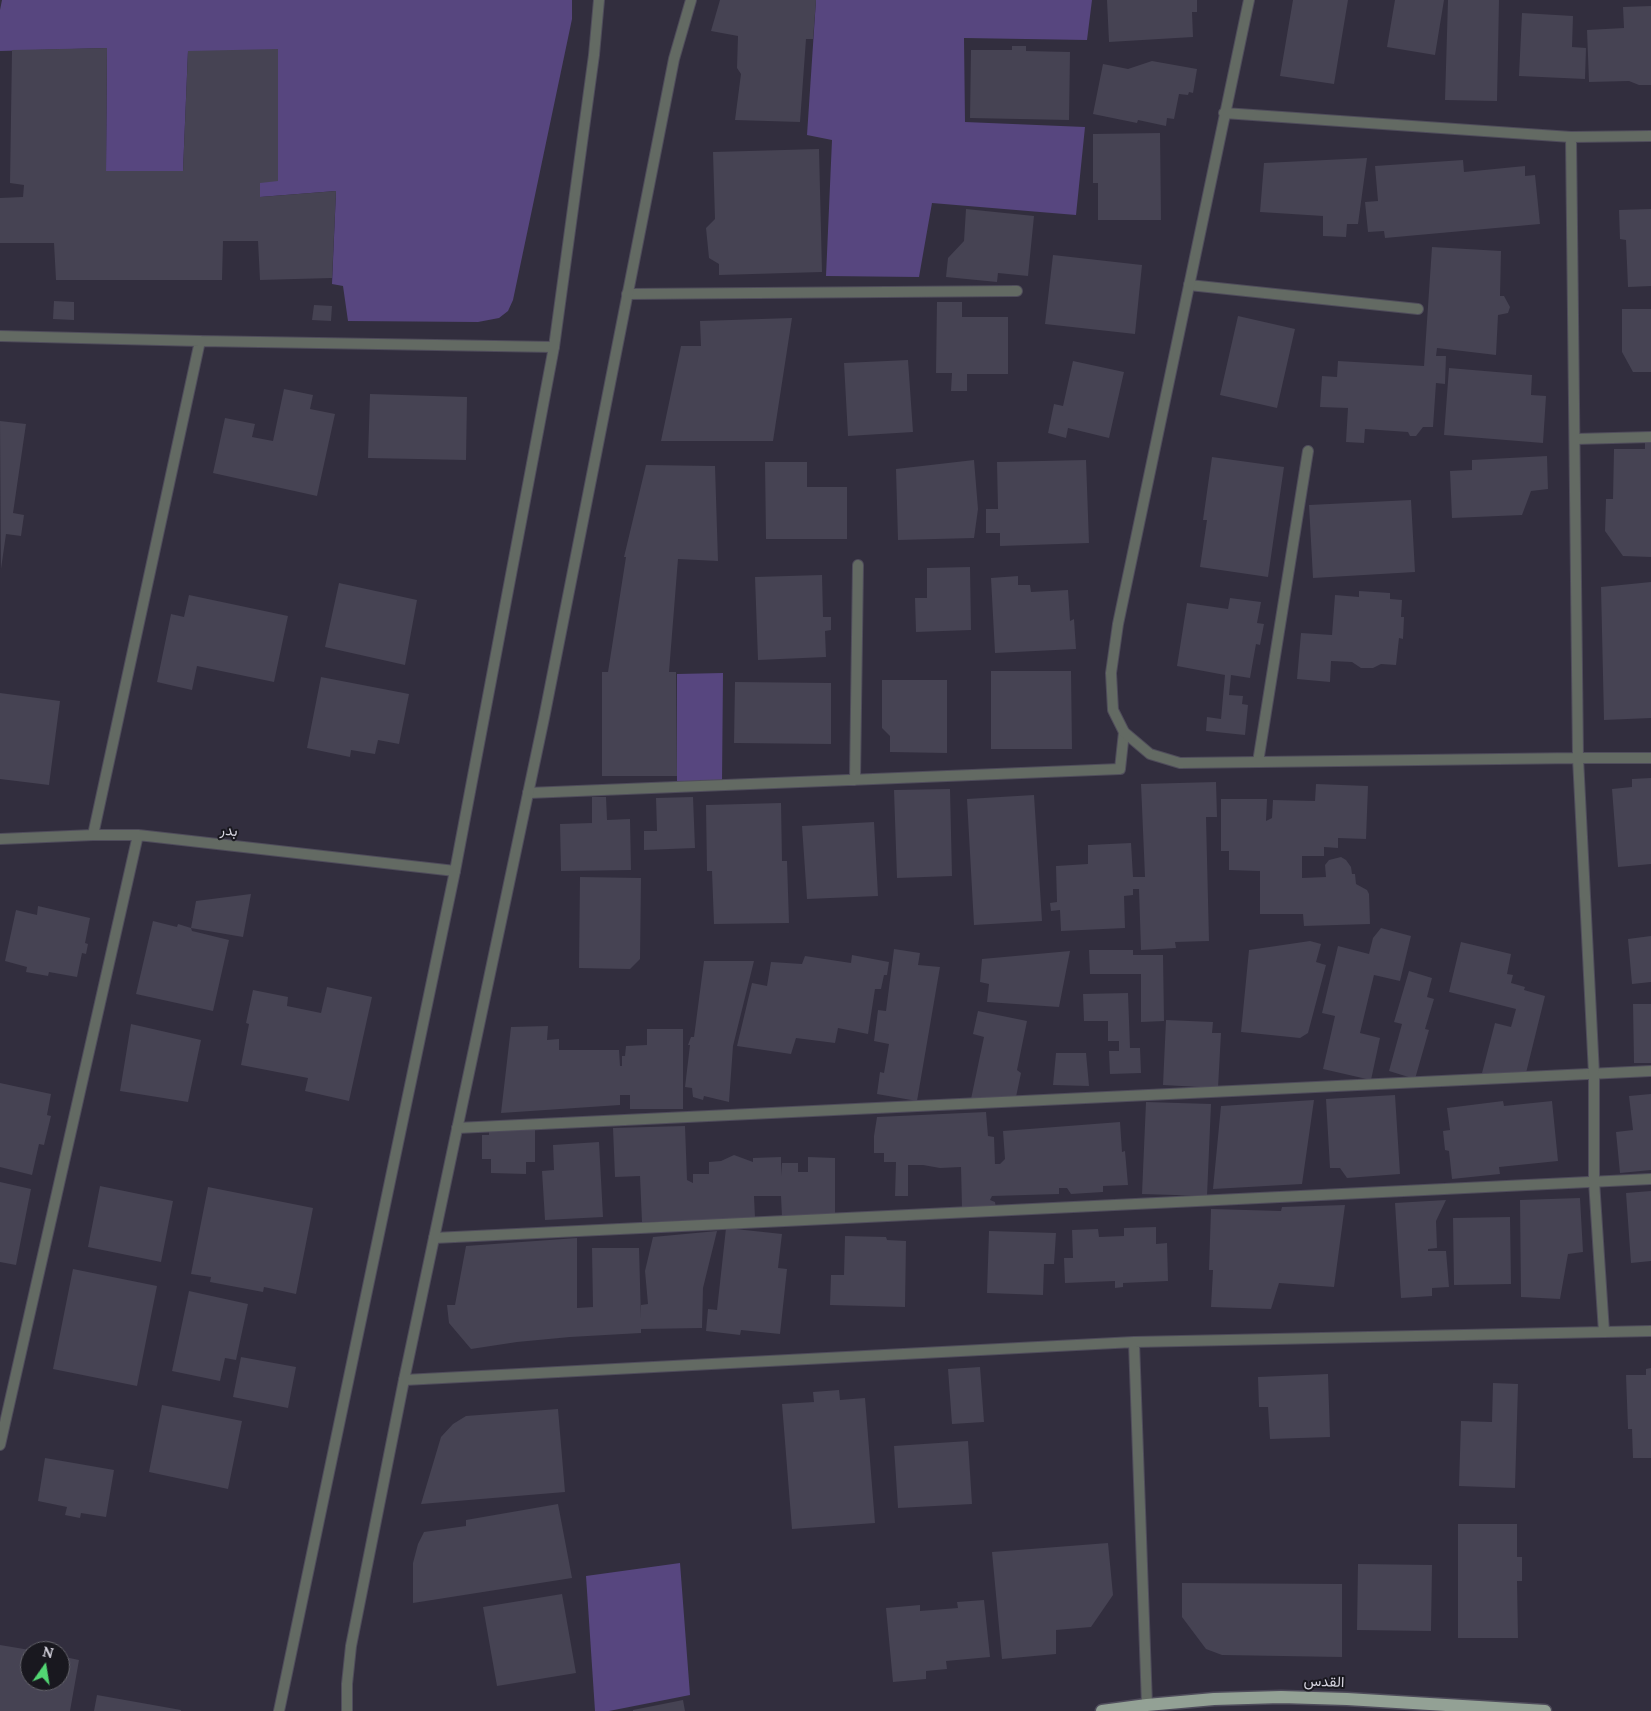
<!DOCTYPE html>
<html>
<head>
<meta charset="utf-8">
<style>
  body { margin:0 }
  #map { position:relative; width:1651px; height:1711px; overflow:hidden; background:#322e3e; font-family:Lora,serif }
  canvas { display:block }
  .north { position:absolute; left:20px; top:1641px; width:50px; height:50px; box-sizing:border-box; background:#19181f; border:1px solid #64636b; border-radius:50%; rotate:13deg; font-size:14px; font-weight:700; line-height:20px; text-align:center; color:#d5d3de }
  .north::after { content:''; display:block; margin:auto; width:18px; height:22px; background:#52d673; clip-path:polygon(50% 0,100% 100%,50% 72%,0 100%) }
</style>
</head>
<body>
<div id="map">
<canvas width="1651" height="1711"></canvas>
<div class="north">N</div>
</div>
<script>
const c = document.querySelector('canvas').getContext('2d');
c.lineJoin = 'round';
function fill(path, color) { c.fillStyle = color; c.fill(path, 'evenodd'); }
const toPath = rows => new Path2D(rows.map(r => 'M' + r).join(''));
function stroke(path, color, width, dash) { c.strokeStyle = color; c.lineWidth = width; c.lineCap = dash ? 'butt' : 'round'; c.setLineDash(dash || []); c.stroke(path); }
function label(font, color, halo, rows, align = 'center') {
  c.font = font + ' Lora,Vazirmatn,serif'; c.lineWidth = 4; c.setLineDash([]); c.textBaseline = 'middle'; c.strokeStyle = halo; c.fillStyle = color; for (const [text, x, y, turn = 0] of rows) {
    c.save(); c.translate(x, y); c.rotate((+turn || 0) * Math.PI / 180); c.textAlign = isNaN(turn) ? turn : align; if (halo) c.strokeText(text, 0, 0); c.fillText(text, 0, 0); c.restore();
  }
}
const green = toPath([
  [2,0,572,0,572,19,513,300,508,311,499,318,478,322,348,321,343,286,332,284,336,191,260,197,260,183,188,51,183,171,106,171,107,48,0,51,0,10],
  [816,0,1092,0,1087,40,964,38,965,122,1085,127,1076,215,932,203,919,277,826,276,832,140,807,135],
  [723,673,722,782,677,782,677,674],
  [680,1563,690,1695,609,1711,595,1711,586,1576]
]);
const building = toPath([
  [720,0,816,0,813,39,806,39,800,122,735,120,741,74,737,68,738,36,711,31],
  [1107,0,1197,0,1197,12,1192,12,1193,37,1109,42],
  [1293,0,1348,0,1334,84,1280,76],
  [1395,0,1444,0,1435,55,1387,47],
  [1448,0,1499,0,1497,101,1445,100],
  [1651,6,1651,85,1639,85,1629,81,1589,82,1587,30,1624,28,1623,7],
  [1522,13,1573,16,1572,47,1586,48,1585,79,1519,76],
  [1012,46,1026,46,1026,51,1070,52,1069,120,970,118,971,50,1012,50],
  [107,48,106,171,183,171,188,51,278,49,278,181,260,183,260,197,336,191,332,278,260,280,258,241,223,241,222,280,56,280,54,243,0,243,0,198,23,197,24,185,10,183,12,50],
  [1152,61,1197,69,1193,93,1189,92,1188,95,1179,94,1174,119,1167,118,1166,126,1138,120,1137,123,1093,114,1103,64,1128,69],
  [1160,133,1161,220,1098,220,1098,183,1093,183,1093,134],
  [819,149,822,272,719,275,719,264,709,258,706,228,715,219,713,152],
  [1367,158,1358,224,1347,224,1346,237,1323,236,1323,216,1260,212,1264,163],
  [1463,160,1464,172,1525,166,1525,176,1535,175,1540,224,1385,238,1384,231,1368,232,1365,202,1378,201,1375,166],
  [966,209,1034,216,1028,276,998,273,997,282,946,277,948,258,964,241],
  [1651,209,1651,286,1628,287,1626,240,1620,239,1619,210],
  [1432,247,1501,251,1500,296,1504,296,1510,307,1508,313,1498,315,1496,355,1437,348,1436,356,1446,356,1445,384,1436,383,1433,427,1423,427,1416,436,1410,436,1408,432,1365,429,1364,443,1346,442,1348,408,1320,407,1322,376,1337,377,1338,361,1424,366],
  [1053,255,1142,265,1135,334,1045,324],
  [54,301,74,302,74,320,53,319],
  [937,302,962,302,962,317,1008,317,1008,374,967,374,967,391,951,391,952,373,936,373],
  [314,305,332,306,331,321,312,320],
  [1622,309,1651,309,1651,372,1633,372,1622,352],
  [1238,316,1295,329,1277,408,1220,395],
  [792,318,773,441,661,441,681,346,701,346,700,321],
  [908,360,913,432,848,436,844,363],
  [1073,361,1124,372,1109,438,1068,428,1066,438,1048,433,1054,404,1063,406],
  [1449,368,1532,375,1531,395,1546,396,1543,443,1444,435],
  [284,389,313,395,310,409,335,414,317,496,213,473,225,418,255,424,252,437,273,441],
  [370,394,467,397,466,460,368,458],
  [0,421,26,424,13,513,24,515,21,536,6,534,1,569],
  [1645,443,1651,443,1651,557,1623,556,1605,531,1606,499,1613,499,1614,449,1645,449],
  [1547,456,1548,489,1531,491,1522,515,1452,518,1450,471,1472,470,1472,460],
  [1212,457,1284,467,1268,577,1200,567,1207,520,1203,520],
  [974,460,978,509,974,538,898,540,896,469],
  [1086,460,1089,543,1000,546,1000,533,986,533,986,509,998,509,997,462],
  [765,462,807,462,807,487,847,487,847,539,766,539],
  [646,465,715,466,718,561,678,559,669,672,676,672,677,776,602,776,602,672,608,672,626,557,624,557],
  [1411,500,1415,572,1313,578,1309,505],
  [970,567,971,630,916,632,915,598,927,598,927,568],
  [822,575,823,617,831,617,831,630,825,631,826,657,758,660,755,577],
  [1018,576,1018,585,1030,585,1031,592,1068,590,1070,621,1074,619,1076,649,995,653,991,578],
  [1651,582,1651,718,1604,720,1601,587],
  [339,583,417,600,405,665,325,647],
  [1359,591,1390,593,1390,599,1402,600,1401,617,1404,617,1403,639,1399,638,1396,665,1381,664,1373,668,1361,668,1352,662,1331,661,1330,682,1297,679,1301,633,1332,635,1335,595,1359,597],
  [189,595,288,616,274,682,197,666,192,690,157,682,171,614,184,617],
  [1230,598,1261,602,1257,623,1264,624,1260,645,1256,644,1250,678,1231,675,1229,695,1243,696,1242,704,1248,705,1245,735,1206,731,1207,717,1221,719,1225,675,1177,666,1187,603,1228,609],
  [991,671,1071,671,1072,749,991,749],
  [321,677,409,694,399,744,378,740,375,754,351,750,350,757,307,748],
  [882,680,947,680,947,753,890,752,890,736,882,728],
  [735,682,831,683,831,744,734,743],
  [0,693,60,701,49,785,0,779],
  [1651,778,1651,864,1618,867,1612,789,1632,787,1632,779],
  [1216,782,1217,817,1206,817,1209,941,1175,942,1176,948,1141,950,1139,889,1133,889,1133,895,1124,896,1125,928,1061,931,1060,910,1051,911,1050,903,1057,902,1056,866,1088,864,1088,845,1131,843,1133,877,1145,877,1141,784],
  [1316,784,1368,786,1366,839,1338,838,1338,848,1324,847,1324,856,1302,856,1302,878,1326,877,1325,865,1329,860,1341,857,1346,860,1351,867,1352,874,1355,874,1356,884,1367,890,1369,894,1370,924,1304,926,1303,914,1260,914,1260,871,1229,870,1229,851,1221,851,1221,799,1267,799,1266,821,1272,818,1273,800,1315,801],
  [950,789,952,876,897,878,894,790],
  [1034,795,1042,921,974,925,967,799],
  [592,797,606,797,607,820,630,819,631,870,561,871,560,824,592,823],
  [693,797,695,848,644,850,644,831,657,831,656,798],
  [781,803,782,861,787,861,789,923,714,924,712,871,707,871,706,805],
  [874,822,878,896,807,899,802,826],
  [580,877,641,878,640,959,630,969,579,968],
  [251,894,243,937,191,928,196,901],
  [38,906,90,918,85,943,88,944,86,954,82,953,77,977,49,972,48,976,26,972,27,967,5,961,16,910,37,915],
  [153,921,177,927,178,924,191,928,192,931,229,940,213,1011,136,994],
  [1381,928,1411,936,1400,981,1374,975,1360,1033,1380,1038,1371,1080,1323,1069,1335,1016,1322,1013,1338,946,1369,954,1373,938],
  [1651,936,1651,982,1632,984,1628,939],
  [1310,941,1321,944,1316,962,1326,965,1308,1033,1300,1038,1241,1032,1249,950],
  [1461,942,1511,954,1507,974,1513,975,1511,983,1525,987,1524,990,1545,996,1526,1073,1482,1073,1495,1023,1511,1027,1516,1009,1449,992],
  [894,949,920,953,918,965,940,967,917,1101,877,1094,880,1072,884,1073,889,1044,874,1041,878,1010,886,1011],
  [1089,950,1133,950,1133,955,1163,955,1164,1021,1141,1022,1141,974,1090,974],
  [1070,951,1059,1007,987,1002,989,984,980,982,982,959],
  [852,955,889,962,887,975,884,975,881,989,875,989,868,1034,838,1028,835,1043,796,1038,791,1054,737,1046,752,983,767,986,771,962,802,964,805,956,851,963],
  [704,961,754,961,733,1046,729,1102,704,1096,703,1100,693,1097,692,1088,685,1087,690,1045,688,1045,691,1037,694,1037],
  [1409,971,1432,978,1427,997,1434,999,1425,1029,1429,1030,1415,1079,1389,1071,1402,1024,1394,1022],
  [327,987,372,997,349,1101,305,1091,308,1078,241,1065,249,1024,246,1023,253,990,288,997,287,1006,321,1013],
  [1128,993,1130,1048,1140,1048,1141,1073,1110,1074,1109,1051,1119,1051,1119,1041,1108,1041,1108,1021,1084,1021,1083,994],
  [1633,1004,1651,1004,1651,1063,1634,1063],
  [978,1011,1027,1021,1017,1070,1021,1073,1016,1097,971,1099,984,1037,973,1034],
  [1166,1020,1213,1022,1212,1033,1221,1033,1218,1088,1163,1085],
  [131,1024,201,1040,188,1102,120,1091],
  [548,1026,547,1040,559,1039,559,1050,619,1050,620,1066,622,1066,622,1056,625,1056,626,1046,647,1045,647,1029,683,1029,683,1109,630,1109,630,1095,620,1095,620,1105,501,1113,511,1027],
  [1056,1053,1086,1053,1089,1086,1053,1085],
  [0,1083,51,1094,47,1115,51,1116,44,1145,39,1144,32,1175,0,1167],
  [1651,1094,1651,1170,1620,1173,1616,1132,1633,1130,1629,1096],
  [1395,1095,1400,1174,1347,1178,1340,1168,1330,1168,1326,1099],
  [1314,1100,1302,1184,1213,1189,1221,1106],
  [1503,1101,1504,1106,1552,1101,1558,1161,1499,1167,1500,1174,1452,1179,1449,1151,1445,1150,1443,1131,1450,1130,1447,1108],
  [1146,1102,1211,1104,1207,1196,1142,1194],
  [986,1112,988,1136,994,1137,995,1164,1000,1164,1005,1159,1003,1131,1120,1122,1122,1152,1125,1151,1128,1185,1103,1186,1103,1192,1071,1194,1067,1188,1059,1188,1059,1194,992,1196,990,1200,995,1202,996,1208,962,1208,961,1167,940,1168,923,1165,908,1165,908,1196,895,1196,896,1162,884,1162,884,1153,874,1153,874,1136,877,1117],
  [685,1126,687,1180,693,1183,693,1174,709,1174,709,1162,721,1161,734,1155,753,1162,753,1158,781,1157,781,1176,782,1163,798,1163,798,1172,808,1172,808,1157,835,1158,835,1217,782,1217,781,1196,754,1196,755,1218,642,1222,640,1176,615,1177,613,1128],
  [489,1130,535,1130,535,1162,526,1162,526,1174,491,1173,491,1159,482,1159,482,1135,489,1135],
  [599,1142,603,1217,545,1220,542,1171,554,1170,553,1145],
  [0,1182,31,1189,16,1265,0,1262],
  [100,1186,173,1201,161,1262,88,1247],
  [208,1187,313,1208,296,1294,264,1287,263,1292,210,1282,211,1277,191,1274],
  [1651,1191,1651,1261,1631,1263,1626,1193],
  [1580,1198,1583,1252,1568,1254,1560,1299,1521,1297,1520,1200],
  [1446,1200,1436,1221,1437,1248,1428,1249,1428,1251,1446,1251,1449,1287,1432,1288,1432,1296,1401,1298,1395,1203],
  [1345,1205,1334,1287,1279,1283,1271,1309,1211,1307,1213,1270,1209,1270,1211,1209,1281,1211,1282,1207],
  [1510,1217,1511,1284,1454,1285,1453,1218],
  [1156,1227,1156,1244,1167,1243,1168,1281,1123,1283,1123,1287,1115,1288,1115,1281,1065,1283,1064,1258,1073,1258,1072,1230,1098,1229,1099,1237,1124,1236,1124,1228],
  [726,1228,782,1234,778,1268,787,1269,780,1334,741,1330,740,1335,706,1331,708,1309,717,1310],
  [717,1231,703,1288,702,1328,641,1329,641,1333,570,1337,517,1342,471,1349,449,1323,447,1305,455,1305,466,1246,577,1238,577,1308,593,1307,592,1248,639,1248,641,1319,641,1305,648,1304,645,1271,653,1237],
  [989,1231,1056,1233,1054,1264,1044,1264,1043,1295,987,1293],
  [845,1236,886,1237,887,1240,906,1241,905,1307,830,1305,831,1275,844,1275],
  [73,1269,157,1286,137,1386,53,1369],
  [189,1291,248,1304,236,1360,225,1358,220,1381,172,1371],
  [241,1357,296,1367,288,1408,233,1397],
  [980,1367,984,1422,952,1424,948,1369],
  [1651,1368,1651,1458,1633,1458,1632,1429,1628,1429,1626,1375,1646,1375,1646,1369],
  [1328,1374,1330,1437,1270,1439,1268,1407,1259,1407,1258,1377],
  [1493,1383,1518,1384,1515,1488,1459,1486,1461,1421,1492,1422],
  [839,1390,840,1400,865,1398,875,1523,792,1529,782,1404,814,1402,813,1392],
  [162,1405,242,1421,228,1489,149,1472],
  [558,1409,565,1492,421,1504,441,1437,453,1424,466,1416],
  [968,1441,972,1504,898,1508,894,1446],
  [45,1458,114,1470,106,1517,81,1513,80,1518,65,1515,67,1507,38,1501],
  [558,1504,572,1578,413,1603,413,1563,418,1544,424,1532,466,1526,466,1520],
  [1458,1524,1517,1524,1517,1557,1522,1557,1522,1581,1517,1581,1518,1638,1458,1638],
  [1108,1543,1113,1595,1091,1627,1056,1630,1056,1654,1002,1659,992,1552],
  [1358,1564,1432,1565,1431,1631,1357,1630],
  [1182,1583,1342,1584,1342,1657,1222,1655,1206,1649,1182,1617],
  [562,1594,576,1673,497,1686,483,1607],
  [984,1600,990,1657,946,1661,947,1669,926,1671,926,1679,893,1682,886,1608,920,1605,920,1611,958,1608,957,1602],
  [0,1645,30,1650,30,1681,60,1681,60,1656,79,1660,70,1711,0,1711],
  [97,1695,181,1710,181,1711,94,1711],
  [683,1700,685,1711,633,1711,633,1710]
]);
const service = toPath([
  [1189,285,1418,309],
  [627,294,1017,291],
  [1575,439,1651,437],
  [1258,762,1308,451],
  [855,780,858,565],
  [528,793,1120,769,1124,732],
  [457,1128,1651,1071],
  [434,1238,1651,1179]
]);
const minor = toPath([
  [1249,0,1118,624,1111,673,1113,710,1124,732,1150,754,1180,763,1578,758,1651,758],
  [1224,113,1571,137,1651,136],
  [1571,137,1578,758,1594,1074,1594,1181,1604,1332],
  [0,336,200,341,554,347],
  [93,835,200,341],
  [0,839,93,835,138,835,455,871],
  [1134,1342,1147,1705],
  [404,1380,1134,1342,1651,1331],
  [0,1445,138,835]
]);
const tertiary = toPath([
  [279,1711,455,871,554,347,594,55,599,0],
  [347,1711,347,1684,351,1646,404,1380,544,718,674,59,691,0]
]);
const primary = toPath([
  [1102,1711,1147,1705,1214,1699,1281,1697,1347,1699,1545,1711]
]);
const streetNames = [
  ["بدر",229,831,6],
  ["القدس",1324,1682,2]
];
fill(green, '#57467f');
fill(building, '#464353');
stroke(service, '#4f4c5b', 12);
stroke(minor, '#4f4c5b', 12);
stroke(tertiary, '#4f4c5b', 12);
stroke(primary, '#4f4c5b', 15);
stroke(service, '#636a63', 10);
stroke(minor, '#636a63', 10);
stroke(tertiary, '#636a63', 10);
stroke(primary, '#93a195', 12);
label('15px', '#d5d3de', '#19181f', streetNames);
</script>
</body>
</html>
